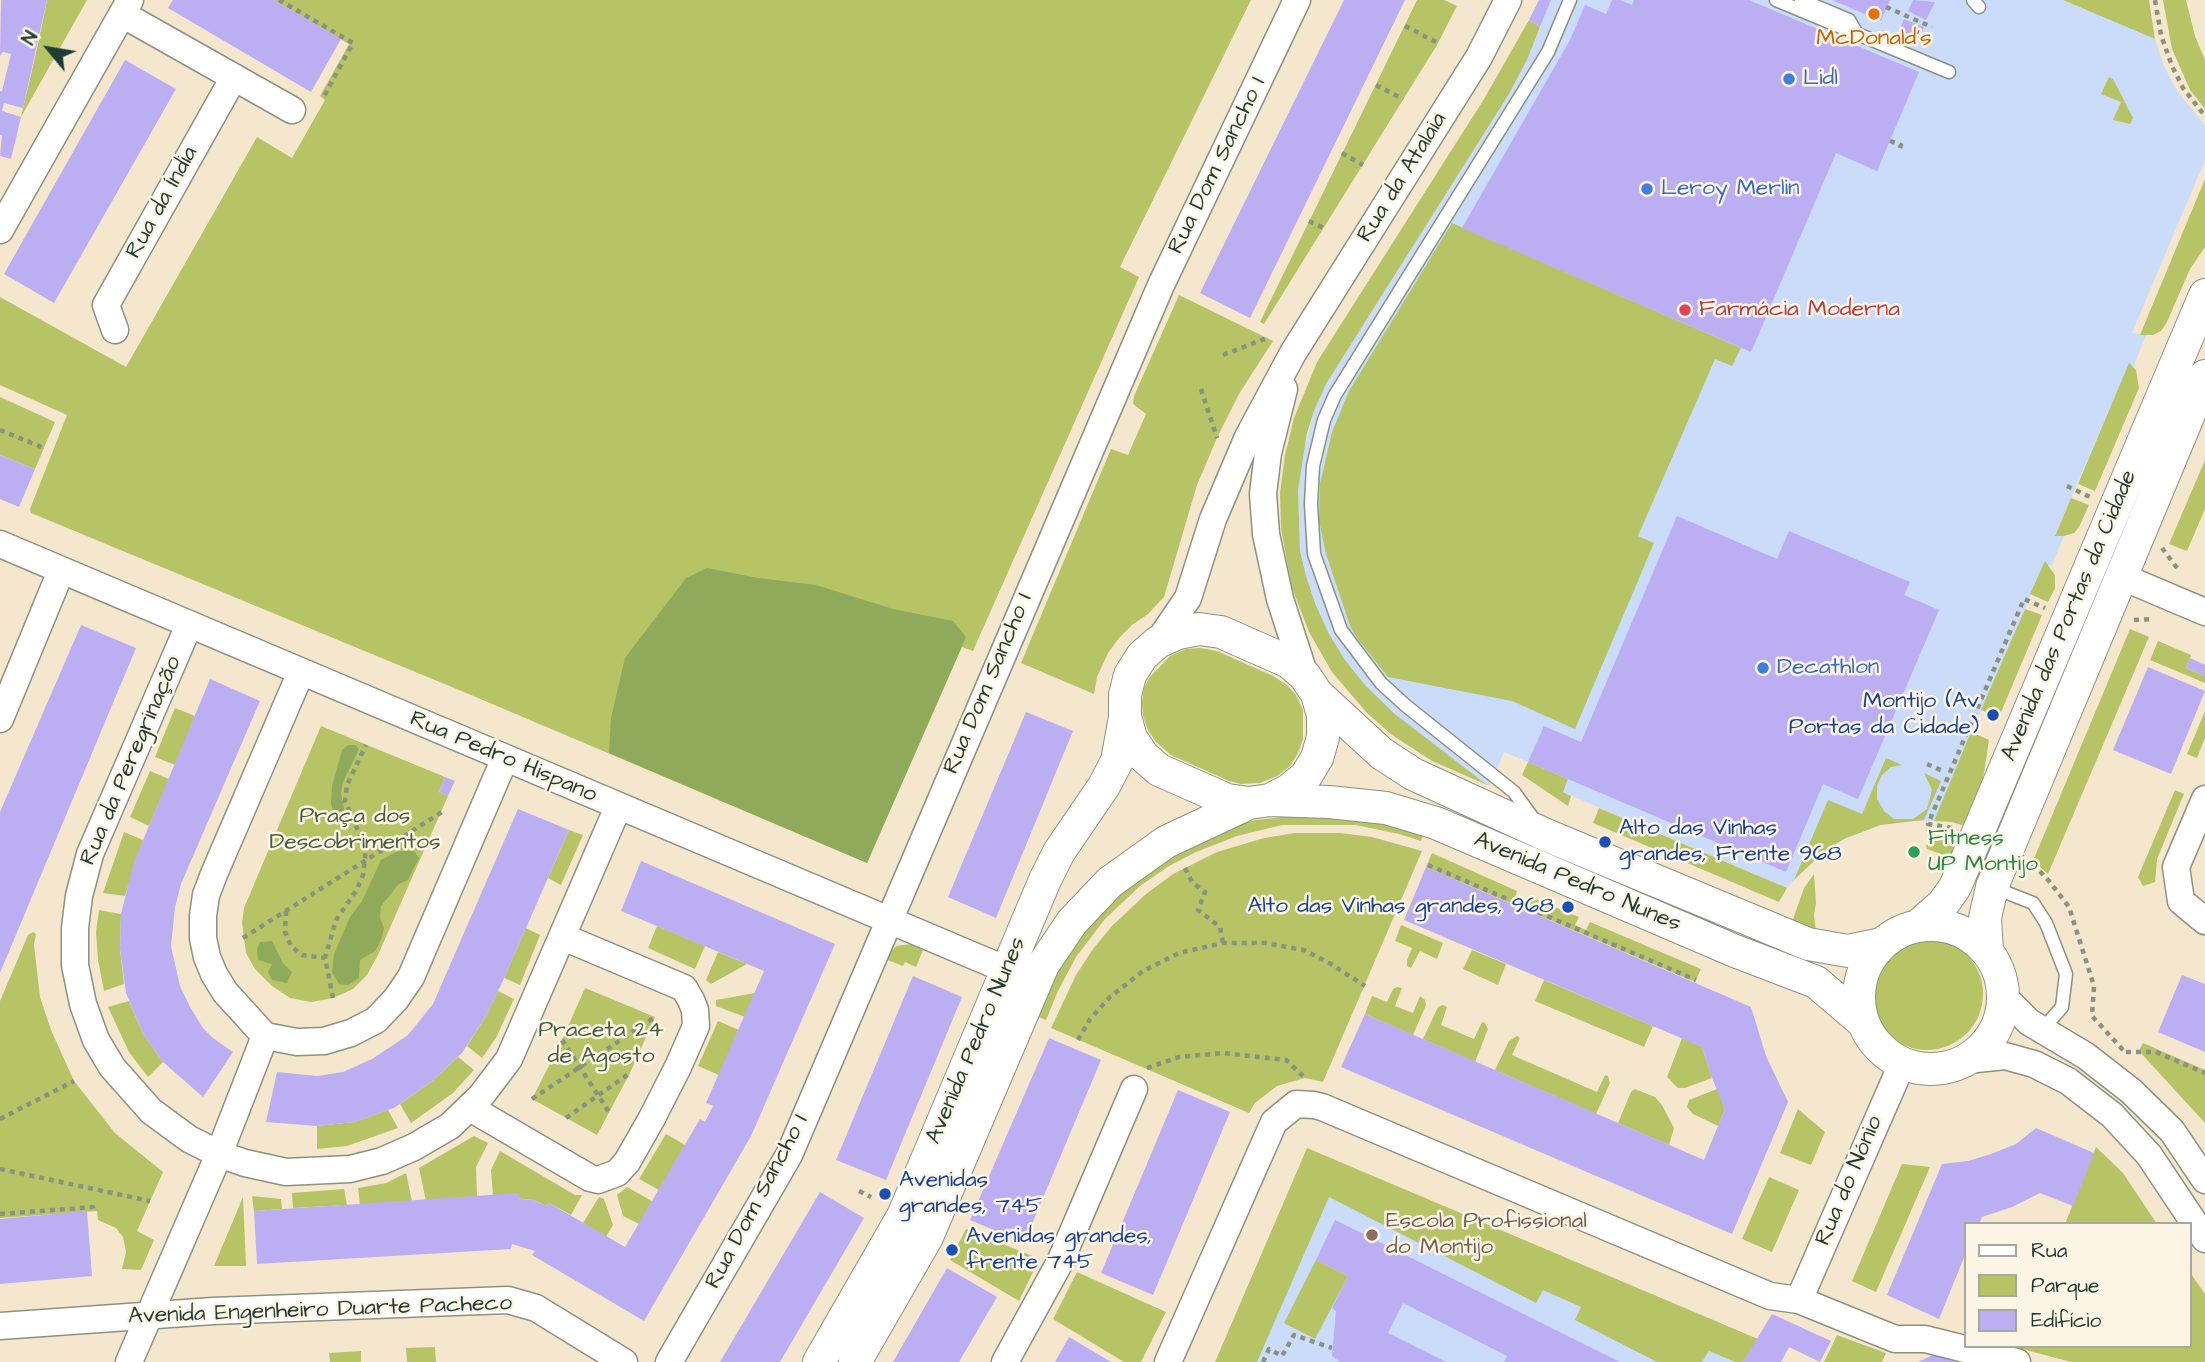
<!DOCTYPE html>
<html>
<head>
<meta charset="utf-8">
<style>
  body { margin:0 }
  #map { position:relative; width:2205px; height:1362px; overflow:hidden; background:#f5e7cd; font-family:"Architects Daughter",sans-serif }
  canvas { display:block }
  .legend { position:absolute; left:1964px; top:1222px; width:228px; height:126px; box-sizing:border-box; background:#fcf5e5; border:2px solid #a4ab9e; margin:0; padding:9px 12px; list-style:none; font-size:21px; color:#1f3d34 }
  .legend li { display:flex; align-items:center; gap:14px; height:35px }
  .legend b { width:35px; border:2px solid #a4ab9e }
  .north { position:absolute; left:14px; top:14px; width:70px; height:70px; -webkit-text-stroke:5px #fcf5e5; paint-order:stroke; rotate:300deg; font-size:19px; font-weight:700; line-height:28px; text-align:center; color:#1f3d34 }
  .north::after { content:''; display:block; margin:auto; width:24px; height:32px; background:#1f3d34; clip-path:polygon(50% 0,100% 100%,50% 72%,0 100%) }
</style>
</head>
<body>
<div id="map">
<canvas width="2205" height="1362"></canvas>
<ul class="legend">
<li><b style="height:9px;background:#fff"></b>Rua</li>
<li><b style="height:19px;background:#b6c466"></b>Parque</li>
<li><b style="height:19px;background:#bcaef3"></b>Edifício</li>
</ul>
<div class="north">N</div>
</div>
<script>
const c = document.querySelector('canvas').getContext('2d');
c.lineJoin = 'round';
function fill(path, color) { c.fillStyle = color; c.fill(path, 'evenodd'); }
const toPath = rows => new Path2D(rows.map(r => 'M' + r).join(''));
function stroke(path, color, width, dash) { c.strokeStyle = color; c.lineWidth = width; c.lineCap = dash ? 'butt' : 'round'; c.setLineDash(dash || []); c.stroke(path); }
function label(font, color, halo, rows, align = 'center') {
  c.font = font + ' "Architects Daughter",sans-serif'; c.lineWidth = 5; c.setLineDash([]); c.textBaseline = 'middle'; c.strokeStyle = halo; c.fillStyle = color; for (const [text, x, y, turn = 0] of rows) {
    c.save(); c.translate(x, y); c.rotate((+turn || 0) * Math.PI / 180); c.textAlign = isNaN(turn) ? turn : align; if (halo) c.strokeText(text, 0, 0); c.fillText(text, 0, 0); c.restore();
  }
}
const built = toPath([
  [1551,0,2063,0,2155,39,2164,66,2176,89,2205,126,2205,160,2132,333,2146,335,2133,368,2129,364,2055,535,2064,536,2051,567,2045,562,1934,821,1911,821,1880,825,1844,839,1811,862,1787,888,1563,792,1568,779,1504,752,1490,785,1487,785,1407,725,1366,686,1345,660,1328,632,1315,603,1306,576,1300,551,1298,490,1301,462,1314,411,1326,384,1509,94,1527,60],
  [1326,1186,1735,1362,1248,1362]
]);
const green = toPath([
  [47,0,87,0,21,117,39,40],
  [274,0,1251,0,1120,267,1139,277,973,651,962,647,867,863,471,695,31,513,30,509,67,415,0,385,0,297,126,367,257,137,292,158,325,100,320,96,349,44],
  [1417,0,1444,0,1457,6,1437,45,1264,324,1260,322],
  [2063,0,2149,0,2155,39],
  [2163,0,2186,0,2195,36,2205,60,2205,109,2190,90,2172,49],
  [1529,20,1540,27,1527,60,1509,94,1326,384,1314,411,1307,433,1298,490,1300,551,1306,576,1315,603,1328,632,1345,660,1366,686,1395,714,1487,785,1432,761,1392,735,1367,713,1332,672,1309,632,1292,588,1281,529,1280,493,1285,455,1294,418,1317,362,1484,99],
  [2109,77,2113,79,2133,118,2130,124,2113,120,2121,102,2101,94],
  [2205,179,2205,247,2190,269,2167,322,2161,331,2153,335,2140,335],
  [1452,223,1741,348,1732,366,1715,359,1638,536,1654,543,1575,729,1512,701,1388,677,1357,638,1350,626,1326,554,1319,521,1320,484,1332,432,1349,391],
  [1179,295,1273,341,1239,394,1217,438,1197,485,1164,597,1148,614,1132,625,1119,638,1108,653,1097,677,1094,694,1021,663,1111,449,1128,455,1146,414,1133,404,1134,396],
  [2129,363,2136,370,2139,388,2095,491,2078,484],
  [0,397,55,422,35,469,0,455],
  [2205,460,2205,509,2187,551,2169,544],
  [2071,498,2089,505,2079,527,2074,533,2064,536,2055,536],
  [2045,561,2055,575,2055,588,2048,602,2030,594],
  [2025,609,2042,615,1999,717,1981,710],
  [2130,629,2149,637,2048,874,2033,861],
  [2158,641,2191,655,2186,668,2205,676,2205,683,2150,660],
  [1200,648,1217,651,1273,676,1287,685,1296,695,1303,710,1303,739,1298,753,1290,766,1277,776,1260,783,1241,784,1229,781,1171,755,1156,742,1148,730,1143,716,1142,702,1144,688,1150,677,1170,656,1186,649],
  [175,708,195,716,175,765,155,757],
  [2205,711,2205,738,2197,758,2187,754],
  [321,726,445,777,439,792,448,796,378,955,367,975,353,989,333,998,311,1002,290,998,272,986,255,969,246,953,242,923,244,908],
  [1971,732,1989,740,1980,799,1968,827,1952,822,1934,821],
  [1886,758,1902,765,1891,767,1882,775,1877,786,1877,799,1884,811,1894,819,1913,819,1927,809,1932,790,1924,773,1941,781,1924,820,1880,825,1844,839,1826,850,1794,880,1828,800,1862,814],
  [1528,762,1568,779,1563,792,1571,796,1568,806,1522,775],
  [150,771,169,779,149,826,130,817],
  [2175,790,2184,794,2157,859,2155,882,2143,886,2138,877],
  [1599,808,1787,888,1779,902,1593,823],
  [1326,812,1425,831,1421,841,1399,834,1356,825,1282,825,1237,836,1196,852,1169,866,1140,886,1105,919,1076,957,1058,991,1046,1020,1036,1016,1057,968,1075,941,1140,874,1225,828,1256,820],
  [1938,829,1963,837,1950,861,1943,855,1927,849,1926,846,1933,838,1925,830],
  [569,830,583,835,561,885,548,878],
  [124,832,143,840,125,896,103,893],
  [1295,833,1340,833,1372,837,1422,851,1323,1082,1305,1078,1277,1086,1255,1103,1249,1113,1051,1028,1076,975,1093,949,1111,927,1146,894,1173,874,1217,852,1264,838],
  [1432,853,1517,891,1515,898,1525,903,1528,896,1579,917,1575,925,1586,930,1590,922,1701,969,1695,982,1426,867],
  [1814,874,1816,903,1814,915,1816,931,1791,925,1804,888],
  [99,910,121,914,120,949,124,984,104,991,98,960,96,932],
  [1401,925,1443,943,1437,959,1420,951,1411,968,1407,966,1407,960,1412,948,1395,941],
  [657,926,705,946,695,969,648,948],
  [526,928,540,935,520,985,504,978],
  [33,932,36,934,34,945,40,997,51,1030,74,1081,115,1133,163,1172,137,1231,154,1240,141,1270,122,1269,126,1252,123,1237,116,1228,98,1220,97,1211,0,1218,0,1001,28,935],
  '1871 994a56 56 0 1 1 112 0a56 56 0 1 1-112 0Z',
  [910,944,923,950,916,967,905,962,903,966,885,959,896,946],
  [1472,950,1506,964,1498,985,1463,969],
  [718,952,747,964,711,984,706,980],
  [1544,980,1653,1026,1644,1047,1535,1001],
  [1397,987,1402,988,1395,1006,1413,1013,1420,996,1425,1000,1426,1005,1413,1035,1365,1014,1372,996,1387,1002,1393,989],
  [585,988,655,1017,630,1073,597,1135,532,1099,562,1040],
  [498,991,514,999,496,1038,482,1058,467,1046,486,1016],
  [755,993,745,1017,716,1006,716,1000],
  [129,1001,143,1034,163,1062,148,1077,129,1052,108,1007],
  [1443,1005,1447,1007,1441,1025,1474,1039,1482,1022,1485,1023,1488,1029,1475,1062,1423,1039,1438,1007],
  [718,1021,739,1030,719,1075,698,1066],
  [1517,1036,1520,1038,1512,1055,1597,1092,1605,1075,1608,1076,1610,1083,1596,1114,1495,1070,1509,1041],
  [1682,1038,1702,1047,1712,1078,1685,1088,1678,1088,1667,1077],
  [2143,1043,2205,1070,2205,1123,2139,1051],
  [458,1057,474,1070,453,1093,411,1123,400,1104,431,1082],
  [1635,1089,1655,1097,1662,1105,1674,1128,1669,1145,1618,1123,1631,1092],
  [1717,1089,1725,1109,1718,1126,1693,1114,1687,1107,1689,1100],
  [1798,1109,1825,1132,1811,1165,1780,1153],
  [388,1110,398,1128,347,1146,317,1149,317,1126,354,1122],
  [666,1134,685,1145,659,1190,639,1179],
  [474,1136,488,1143,476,1167,477,1197,426,1201,419,1168],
  [2096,1147,2123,1173,2157,1224,2065,1224],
  [1307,1148,1758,1339,1743,1362,1735,1362,1709,1351,1702,1362,1657,1362,1575,1320,1581,1307,1543,1290,1536,1303,1329,1197,1257,1362,1215,1362],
  [500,1151,575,1195,582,1195,571,1215,549,1203,547,1206,533,1200,493,1196,491,1170],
  [1902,1164,1930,1167,1876,1292,1852,1281],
  [406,1173,412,1201,360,1205,358,1188,386,1183],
  [1769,1177,1799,1190,1772,1252,1742,1239],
  [627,1187,652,1201,639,1224,623,1216,617,1195],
  [344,1189,347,1205,293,1208,292,1193],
  [252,1196,281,1199,282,1209,254,1211],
  [243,1197,246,1266,214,1266],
  [599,1197,604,1199,613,1225,606,1237,583,1223],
  [966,1229,1030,1255,1024,1268,1033,1272,1019,1301,950,1260],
  [1316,1260,1348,1276,1315,1339,1284,1323],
  [2189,1271,2205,1294,2205,1362,2071,1362,2011,1346,2189,1346],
  [1077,1272,1166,1312,1141,1362,1124,1362,1053,1319],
  [1837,1335,1886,1353,1882,1362,1824,1362],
  [435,1347,436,1362,407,1362,406,1348],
  [361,1351,361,1362,330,1362,329,1353]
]);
const forest = toPath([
  [707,568,758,578,816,585,893,609,953,621,966,637,867,863,609,753,611,718,625,658,686,578],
  [348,745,355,745,359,749,343,782,341,794,345,812,341,818,334,814,331,804,332,786,342,750],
  [398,851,414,851,419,858,408,880,399,884,381,906,380,918,384,928,381,940,375,951,360,960,359,978,348,985,339,984,332,972,334,954,350,917,362,901,381,860],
  [272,941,283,963,292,972,287,983,272,980,268,972,272,964,258,960,257,949,260,942]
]);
const building = toPath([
  [1,0,47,0,23,108,4,103,2,111,21,117,11,159,0,156,2,135,0,135,0,91,2,91,11,54,3,52,0,56],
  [173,0,274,0,341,39,311,92,168,8],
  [1344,0,1405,0,1250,318,1200,293],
  [1539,0,1551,0,1540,27,1529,20],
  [1612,0,1620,0,1632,5,1634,0,1749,0,1919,72,1877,171,1836,153,1751,352,1462,228,1570,40,1585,5,1606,14],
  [1832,0,1890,0,1881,21],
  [1913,0,1935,2,1926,20,1908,11],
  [1904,19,1924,27,1917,45,1897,37],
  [125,60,176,89,54,303,4,274],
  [0,455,35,469,19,507,0,499],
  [1677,516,1777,559,1789,531,1910,582,1904,595,1939,610,1858,799,1823,784,1786,872,1528,762,1544,726,1581,742],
  [81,625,136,648,0,973,0,812],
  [2190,658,2205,665,2205,676,2186,668],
  [2148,667,2205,691,2171,774,2113,750],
  [210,679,260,701,181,884,175,907,171,946,180,986,190,1007,203,1028,213,1038,233,1052,203,1097,163,1062,143,1034,126,993,120,949,121,914,134,862],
  [1026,712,1073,731,996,918,948,897],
  [445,777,455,781,448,796,439,792],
  [518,809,569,830,501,985,486,1016,462,1053,431,1082,394,1108,354,1122,317,1126,266,1122,277,1072,317,1076,343,1072,372,1059,408,1035,433,1004],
  [641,861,835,944,751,1136,644,1321,532,1255,535,1251,512,1244,511,1249,257,1264,254,1211,519,1193,519,1199,533,1200,547,1206,549,1203,625,1247,700,1119,705,1122,713,1106,706,1103,764,971,621,911],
  [1426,867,1751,1007,1766,1056,1788,1102,1732,1234,1341,1067,1365,1014,1704,1160,1725,1109,1712,1078,1702,1047,1404,920],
  [2182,975,2205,984,2205,1052,2158,1032],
  [913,976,962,997,886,1180,836,1160],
  [1049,1038,1101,1060,1024,1243,970,1220],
  [1178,1090,1230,1112,1153,1295,1101,1273],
  [2036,1128,2094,1153,2073,1206,2040,1193,2012,1207,1982,1217,1979,1224,1965,1224,1965,1255,1939,1319,1887,1295,1942,1164,1968,1161,1991,1154,2016,1144],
  [820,1192,864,1218,780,1362,720,1362],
  [87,1211,92,1276,0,1284,0,1219],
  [1335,1220,1620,1362,1504,1362,1507,1356,1403,1303,1388,1333,1446,1362,1340,1362,1332,1356,1336,1311,1332,1308,1348,1276,1316,1260],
  [1030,1255,1040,1259,1033,1272,1024,1268],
  [947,1268,997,1297,959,1362,893,1362],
  [1772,1314,1831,1341,1820,1362,1789,1347,1781,1362,1743,1362],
  [1069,1337,1111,1362,1055,1362],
  [1937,1353,1956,1362,1918,1362]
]);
const path = toPath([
  [279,0,353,43,323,98],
  [2155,0,2161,35,2172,66,2183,88,2205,116],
  [1886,7,1932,27],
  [1405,26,1438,43],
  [1376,85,1403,99],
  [1890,141,1901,145,1899,151],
  [1342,153,1363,165],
  [1309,221,1324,228],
  [1223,355,1267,338],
  [1201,389,1217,438],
  [0,430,44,448],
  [2067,486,2092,498],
  [2162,548,2180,572],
  [2134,620,2154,619],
  [1927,764,1945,772],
  [1952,828,1928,824,2024,599,2045,608],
  [2033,864,2049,881,2069,907,2094,986,2092,1016,2123,1050],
  [1428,865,1696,980],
  [1185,868,1192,882,1205,892,1198,910,1220,927,1223,943],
  [286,911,285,932,291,946,302,955,325,958],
  [243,938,442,812],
  [333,998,325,958,336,920,356,891,363,875,366,849,345,801,347,785,366,745],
  [562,1040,609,1112],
  [1078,1040,1090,1019,1110,997,1143,971,1179,953,1223,943,1265,943,1304,950,1331,964,1365,986],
  [2126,1052,2156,1052,2205,1073],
  [1147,1068,1179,1057,1223,1053,1286,1060,1305,1078],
  [532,1099,655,1017],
  [566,1118,630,1073],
  [0,1119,74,1081],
  [0,1169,150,1201],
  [859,1191,871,1197],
  [0,1214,93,1207,94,1211],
  [1263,1362,1269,1349,1282,1356,1294,1335,1332,1348]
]);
const service = toPath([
  [1776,0,1949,72],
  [1801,0,1849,20,1857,34],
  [1973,0,1979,7],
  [1535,821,1514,792,1405,705,1381,683,1341,630,1314,554,1311,504,1313,466,1324,420,1335,395,1548,52,1570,0],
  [1992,887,2033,903,2046,923,2066,974,2062,1007,2042,1030]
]);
const minor = toPath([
  [122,14,292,110],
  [0,230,130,0],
  [115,330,106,305,234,77],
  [1284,389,1268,453,1263,494,1266,534,1280,599,1305,676],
  [0,544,1007,970],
  [2120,576,2205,612],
  [189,625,90,854,79,896,75,928,75,965,83,1004,96,1040,112,1067,151,1111,189,1139,219,1154,245,1163,286,1172,350,1169,382,1161,414,1147,450,1126,481,1096,509,1059,618,807],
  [1158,642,1188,598,1213,519,1248,437,1293,353,1479,57,1508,0],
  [301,672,214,874,206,895,203,916,203,938,207,957,214,974,225,992,265,1036,297,1042,324,1041,351,1033,376,1020,396,999,411,977,505,758],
  [0,719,61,571],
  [2205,799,2176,867,2181,901,2205,921],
  [2004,997,2029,1022,2086,1056,2131,1091,2172,1131,2205,1180],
  [1967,1060,2005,1056,2034,1064,2068,1081,2112,1115,2149,1155,2205,1239],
  [470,1108,590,1178,598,1180,617,1173,627,1162,652,1118,678,1067,696,1026,695,1010,691,1000,684,988,563,937],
  [1799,1300,1902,1064],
  [0,1326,213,1311,508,1300,536,1308,624,1362],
  [129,1362,219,1154,265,1036],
  [669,1362,789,1155,1161,285,1297,0],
  [1005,1362,1060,1262,1134,1089],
  [1168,1362,1274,1122,1296,1104,1314,1105,1322,1107,1770,1296,1799,1300,1895,1339,1925,1339,2017,1362]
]);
const tertiary = toPath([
  [1199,629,1221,632,1289,662,1305,676,1317,694,1323,715,1323,737,1317,758,1306,776,1289,790,1270,800,1249,803,1227,800,1159,770,1143,756,1131,738,1125,717,1125,695,1130,675,1142,656,1158,642,1178,633,1199,629],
  [1317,694,1381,753,1413,774,1546,835,1808,944,1848,951,1882,944],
  [1270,800,1329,802,1386,808,1436,823,1735,951,1816,982,1863,1022],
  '1859 997a72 72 0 1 1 144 0a72 72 0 1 1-144 0Z',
  [1918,926,1943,904,1955,887,2205,295],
  [1987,951,1985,918,1992,887,2205,376],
  [819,1362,903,1216,1045,880,1059,852,1104,786,1117,761,1125,717],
  [855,1362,927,1237,1043,965,1072,922,1110,882,1166,842,1249,803]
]);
const markers = [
  [1874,14,7,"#e8710a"],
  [1789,79,7,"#3f7fe0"],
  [1647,189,7,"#3f7fe0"],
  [1685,310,7,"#e0444e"],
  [1763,668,7,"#3f7fe0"],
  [1993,715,7,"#1a4fb4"],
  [1605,842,7,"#1a4fb4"],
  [1914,852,7,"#2e9e5b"],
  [1568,907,7,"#1a4fb4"],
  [885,1194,7,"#1a4fb4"],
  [1372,1235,7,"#8d6e63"],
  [952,1250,7,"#1a4fb4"]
];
const foodNames = [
  ["McDonald's",1874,39]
];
const shopNames = [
  ["Lidl",1803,79],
  ["Leroy Merlin",1661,189],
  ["Decathlon",1777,668]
];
const streetNames = [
  ["Rua Dom Sancho I",1218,166,-64],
  ["Rua da Atalaia",1403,178,-58],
  ["Rua da Índia",163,203,-61],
  ["Avenida das Portas da Cidade",2070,616,-67],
  ["Rua Dom Sancho I",989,684,-67],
  ["Rua Pedro Hispano",503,758,23],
  ["Rua da Peregrinação",132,761,-67],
  ["Avenida Pedro Nunes",1577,883,23],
  ["Avenida Pedro Nunes",977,1041,-67],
  ["Rua do Nónio",1850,1181,-67],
  ["Rua Dom Sancho I",758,1202,-62],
  ["Avenida Engenheiro Duarte Pacheco",320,1311,-2]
];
const healthNames = [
  ["Farmácia Moderna",1699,310]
];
const transitNames = [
  ["Montijo (Av",1979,702,"right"],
  ["Portas da Cidade)",1979,728,"right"],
  ["Alto das Vinhas",1619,829],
  ["grandes, Frente 968",1619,855],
  ["Alto das Vinhas grandes, 968",1554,907,"right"],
  ["Avenidas",899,1181],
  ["grandes, 745",899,1207],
  ["Avenidas grandes,",966,1237],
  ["frente 745",966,1263]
];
const parkNames = [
  ["Praça dos",355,817],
  ["Descobrimentos",355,843],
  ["Praceta 24",601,1031],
  ["de Agosto",601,1057]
];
const leisureNames = [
  ["Fitness",1928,839],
  ["UP Montijo",1928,865]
];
const educationNames = [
  ["Escola Profissional",1386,1222],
  ["do Montijo",1386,1248]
];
fill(built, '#cadcf9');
fill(green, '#b6c466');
fill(forest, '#90aa5b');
fill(building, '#bcaef3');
stroke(service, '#8a9280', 15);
stroke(minor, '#8a9280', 29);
stroke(tertiary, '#8a9280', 34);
stroke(path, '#8a9280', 4.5, [5, 5]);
stroke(service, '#fff', 12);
stroke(minor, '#fff', 26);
stroke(tertiary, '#fff', 32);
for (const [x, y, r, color] of markers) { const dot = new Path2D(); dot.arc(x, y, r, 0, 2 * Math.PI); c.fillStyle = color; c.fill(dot); stroke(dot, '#fcf5e5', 2.5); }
label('23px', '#c56008', '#fcf5e5', foodNames);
label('23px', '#366cbe', '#fcf5e5', shopNames, 'left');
label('23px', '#1f3d34', '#fcf5e5', streetNames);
label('23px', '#be3a42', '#fcf5e5', healthNames, 'left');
label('23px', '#164399', '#fcf5e5', transitNames, 'left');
label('23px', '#455f40', '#fcf5e5', parkNames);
label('23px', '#27864d', '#fcf5e5', leisureNames, 'left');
label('23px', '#785e54', '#fcf5e5', educationNames, 'left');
</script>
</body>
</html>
